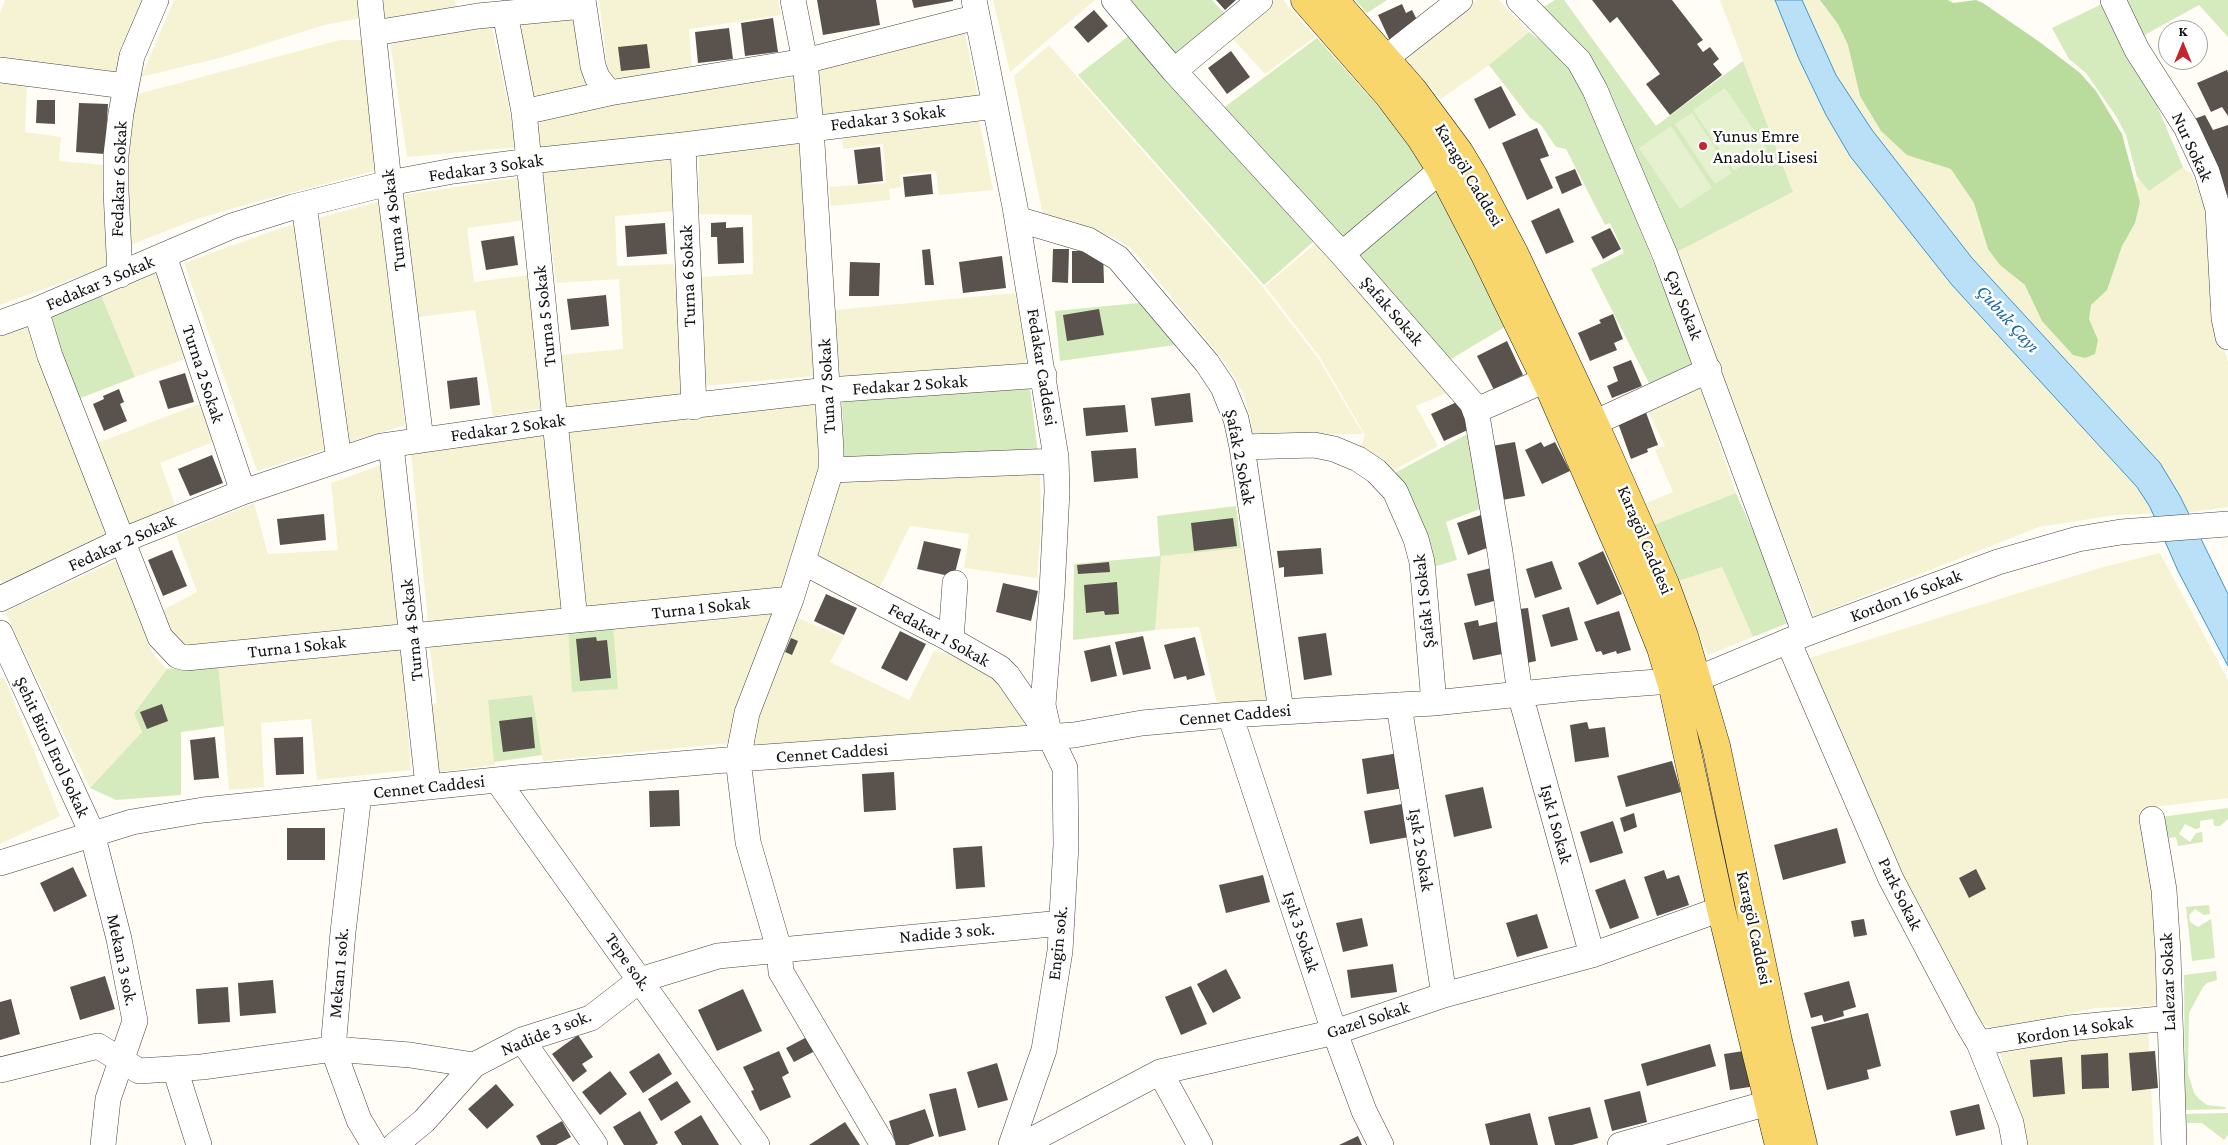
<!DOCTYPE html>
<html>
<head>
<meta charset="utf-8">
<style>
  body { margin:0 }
  #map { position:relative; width:2228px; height:1145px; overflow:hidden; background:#fffdf5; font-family:"Crimson Pro",serif }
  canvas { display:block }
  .north { position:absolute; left:2158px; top:20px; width:50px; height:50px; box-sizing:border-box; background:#fff; border:1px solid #a0a0a0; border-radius:50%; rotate:0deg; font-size:14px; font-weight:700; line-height:20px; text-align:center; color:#111 }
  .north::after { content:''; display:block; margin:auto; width:18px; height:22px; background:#c4262e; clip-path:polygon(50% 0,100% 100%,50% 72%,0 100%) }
</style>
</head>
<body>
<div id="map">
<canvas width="2228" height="1145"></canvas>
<div class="north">K</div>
</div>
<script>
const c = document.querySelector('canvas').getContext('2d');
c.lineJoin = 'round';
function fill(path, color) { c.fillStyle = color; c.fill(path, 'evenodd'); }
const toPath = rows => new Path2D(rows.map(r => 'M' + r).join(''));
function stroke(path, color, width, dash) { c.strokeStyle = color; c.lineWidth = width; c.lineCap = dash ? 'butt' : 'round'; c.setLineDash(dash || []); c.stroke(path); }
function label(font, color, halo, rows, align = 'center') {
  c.font = font + ' "Crimson Pro",serif'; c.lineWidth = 5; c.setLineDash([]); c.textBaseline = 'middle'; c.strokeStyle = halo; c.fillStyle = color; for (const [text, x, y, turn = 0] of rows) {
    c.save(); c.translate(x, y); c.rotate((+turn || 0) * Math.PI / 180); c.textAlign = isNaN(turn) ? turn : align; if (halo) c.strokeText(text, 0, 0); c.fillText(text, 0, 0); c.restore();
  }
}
const farmland = toPath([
  [5,0,143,0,131,25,117,77,0,58,0,13],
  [174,0,358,0,361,18,324,25,223,57,141,77],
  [381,0,455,0,456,8,385,23],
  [599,0,778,0,781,15,689,29,692,68,609,80],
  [993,0,1095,0,1010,72],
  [1275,0,1283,0,1315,37,1265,74,1231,37],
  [1477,0,1499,0,1529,32,1489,65,1441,99,1400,54],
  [1720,0,1845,0,2111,197,2168,162,2183,167,2193,176,2209,220,2221,338,2228,362,2228,507,2192,512,2116,515,2039,527,1814,616,1673,254,1793,192],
  [573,14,588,90,533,102,518,22],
  [492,27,517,147,407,157,390,41],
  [964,29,978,96,822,117,815,71],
  [340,40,363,40,378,170,248,204,194,220,128,246,128,152,132,116,138,94],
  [1049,45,1262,286,1318,358,1363,434,1252,435,1251,421,1243,392,1226,364,1132,249,1113,237,1050,222,1043,215,1014,76],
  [797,77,801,119,542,152,537,120,628,99],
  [0,80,27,85,25,132,61,137,59,161,105,165,110,265,0,305],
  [979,119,993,190,939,195,936,171,900,175,901,187,889,189,890,200,831,206,829,187,886,183,883,144,843,149,842,137],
  [799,142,814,376,703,386,702,277,753,274,752,215,699,214,699,154],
  [676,156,676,211,615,216,617,266,674,264,686,397,567,409,561,355,623,349,619,279,556,283,543,172],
  [522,177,526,220,467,228,474,282,530,275,545,408,493,416,475,310,418,317,403,195],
  [381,201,405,425,257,471,184,263,278,229],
  [1315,244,1451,391,1416,406,1438,446,1387,474,1358,454,1365,435,1319,356,1265,286],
  [157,272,188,358,135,377,101,295],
  [1015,293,1027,355,1024,366,840,381,835,310],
  [27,323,107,538,5,585,0,580,0,333],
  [1699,383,1736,493,1651,526,1641,505,1673,492,1655,450,1665,446,1645,405],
  [204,402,218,440,160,463,176,507,130,528,95,444],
  [814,403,820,459,816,480,781,589,587,608,568,433],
  [545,433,565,612,428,622,411,453],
  [1038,454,1040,475,1041,527,1037,578,964,568,969,534,910,526,877,593,820,559,817,555,844,464],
  [384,464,400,628,192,648,180,645,157,613,197,592,176,535,254,503,268,554,338,550,331,483],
  [1248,547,1271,702,1217,704,1199,627,1155,630,1160,556],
  [2160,553,2228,680,2228,798,2145,808,2143,816,2155,887,2158,1001,2153,1006,2095,1008,1997,1030,1976,1020,1901,880,1806,659,2103,567],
  [119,559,153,654,167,669,134,712,142,732,90,788,5,612],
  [1722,567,1753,637,1708,655,1675,582],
  [776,610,732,743,543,761,531,695,488,700,495,765,439,772,432,704,437,703,429,642,568,627,617,689,613,624],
  [798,618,844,637,830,662,909,700,934,651,962,656,996,678,1033,729,753,745,752,736,777,662],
  [401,648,411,770,317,780,311,719,261,723,264,787,229,790,218,663],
  [4,677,60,816,0,844,0,679],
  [2148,1029,2154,1145,2020,1145,1999,1047]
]);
const green = toPath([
  [1124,0,1212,0,1227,16,1174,61],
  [1355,0,1387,0,1367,13],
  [1555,0,1564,0,1656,126,1743,61,1793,192,1673,254,1542,8],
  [2123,0,2228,0,2228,37,2199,5,2141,37],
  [2102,4,2155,101,2183,167,2149,191,2137,177,2126,135,2116,116,2086,73,2069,59,2052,28],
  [1529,32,1556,52,1570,68,1580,86,1600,129,1693,362,1690,368,1650,385,1591,269,1624,253,1610,223,1605,225,1566,149,1556,147,1541,125,1530,118,1489,65],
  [1131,34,1313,242,1264,285,1078,75],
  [1317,38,1401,132,1426,173,1343,247,1218,112],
  [1438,182,1508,325,1446,362,1354,255],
  [101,295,135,377,78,399,46,317],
  [1149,302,1182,344,1060,361,1055,311],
  [1030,389,1038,454,844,464,842,399],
  [1471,432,1485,507,1446,522,1457,560,1433,567,1391,475],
  [1736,493,1793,621,1753,637,1722,567,1675,582,1651,526],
  [1236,506,1241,548,1161,556,1155,630,1073,640,1074,564,1160,556,1157,516],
  [613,624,618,689,572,692,568,627],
  [218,663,224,726,181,732,181,795,116,800,90,788,142,732,134,713,167,669],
  [532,695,542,755,494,762,488,700],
  [2228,808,2228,819,2220,826,2214,826,2213,819,2200,821,2200,828,2195,829,2185,824,2179,834,2190,842,2196,833,2202,832,2203,842,2178,846,2176,837,2163,839,2160,817],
  [2209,905,2210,914,2204,915,2195,909,2189,915,2190,922,2198,927,2211,919,2215,958,2192,961,2186,907],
  [2216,971,2217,980,2207,983,2203,987,2189,1013,2188,1073,2194,1093,2199,1099,2207,1105,2225,1107,2226,1109,2185,1110,2184,975],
  [2228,1113,2228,1135,2224,1140,2202,1123,2187,1123,2186,1145,2181,1145,2181,1114]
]);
const forest = toPath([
  [1820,0,1948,0,1953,3,1976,0,1983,3,2041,43,2080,73,2096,91,2122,134,2140,202,2135,223,2122,246,2107,290,2091,305,2089,319,2098,340,2095,354,2085,358,2073,355,2042,321,2025,285,2000,265,1988,249,1974,203,1951,169,1907,155,1881,131,1860,96,1848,45,1838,24]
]);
const pitch = toPath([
  [1725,88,1767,149,1734,171,1693,110],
  [1692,113,1732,173,1715,184,1675,124],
  [1671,126,1712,188,1680,209,1639,148]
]);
const water = toPath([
  [1775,0,1802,0,1836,75,1872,130,1972,258,2160,463,2180,496,2228,594,2228,666,2178,571,2150,507,2137,487,1952,285,1850,156,1826,115,1799,59,1775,0]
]);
const building = toPath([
  [817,0,876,0,880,25,823,35],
  [912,0,953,0,953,1,914,8],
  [1216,0,1236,0,1225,10],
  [1592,0,1672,0,1703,40,1697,44,1703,52,1710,47,1719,59,1713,64,1722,75,1670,115,1646,84,1660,74,1617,17,1610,23],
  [1402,4,1406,13,1412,10,1420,26,1390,41,1378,15],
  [1094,10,1108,26,1088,43,1074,27],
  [773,18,778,52,745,56,741,23],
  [729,28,733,59,698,63,695,32],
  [647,44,650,68,621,71,618,47],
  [1231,51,1250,77,1227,94,1208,68],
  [2227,70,2228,73,2228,116,2222,107,2211,112,2197,83],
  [1501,86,1516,115,1489,129,1474,99],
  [37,100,55,100,55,124,36,123],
  [79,103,108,104,105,154,76,152],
  [2205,115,2213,130,2228,125,2228,195,2225,197,2194,119],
  [1537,128,1549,156,1540,159,1553,188,1527,200,1502,143],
  [880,147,883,181,858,184,854,150],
  [1575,169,1582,185,1562,194,1555,177],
  [931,174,933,194,905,197,903,177],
  [1559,208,1574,242,1546,254,1531,221],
  [726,222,726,228,743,227,744,263,718,264,717,237,711,237,711,223],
  [665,223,667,254,627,257,625,226],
  [1610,228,1621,249,1603,259,1591,237],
  [514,236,518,265,486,270,481,241],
  [930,249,934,285,925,285,922,250],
  [1053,249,1069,249,1068,283,1052,282],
  [1072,251,1103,251,1104,283,1072,283],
  [1002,256,1006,288,963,293,959,262],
  [850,262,880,263,879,296,849,296],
  [606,295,609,326,571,330,567,299],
  [1099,309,1104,335,1067,341,1063,315],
  [1613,314,1623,339,1614,343,1617,350,1590,361,1578,333,1601,323,1599,320],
  [1507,341,1523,375,1494,390,1477,356],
  [1631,360,1642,386,1612,398,1607,386,1618,381,1613,367],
  [185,373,194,402,168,409,159,381],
  [477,377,480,405,450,409,447,381],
  [119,389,124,402,120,404,127,421,104,431,93,404,104,399,103,396],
  [1190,393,1193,422,1155,426,1151,398],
  [1461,400,1474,427,1444,441,1431,414],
  [1125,405,1128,432,1086,436,1083,408],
  [1644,407,1658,445,1647,449,1648,452,1631,459,1618,423],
  [1515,442,1525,496,1502,500,1492,446],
  [1541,442,1544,447,1555,442,1570,471,1542,484,1525,450],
  [1136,448,1138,478,1094,482,1091,451],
  [212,455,223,483,190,496,178,469],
  [324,514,326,540,280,545,277,519],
  [1484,514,1495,545,1468,555,1457,523],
  [1233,518,1237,546,1194,551,1191,523],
  [924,541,961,549,954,577,917,569],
  [1321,548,1323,574,1284,577,1284,567,1279,568,1277,551],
  [172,550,187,586,163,596,148,560],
  [1603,551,1622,594,1597,605,1578,563],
  [1552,561,1562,589,1535,598,1526,569],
  [1109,562,1110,572,1078,574,1077,565],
  [1495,567,1502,599,1475,606,1467,574],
  [1117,582,1119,614,1105,615,1104,611,1086,613,1084,585],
  [1003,583,1038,591,1031,621,996,612],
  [826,594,857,608,844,635,814,621],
  [1569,607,1578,640,1551,647,1542,615],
  [1528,608,1536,661,1527,663,1519,609],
  [1619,611,1631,650,1617,654,1616,651,1603,655,1601,651,1596,652,1584,622],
  [1478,620,1479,626,1500,621,1507,653,1473,660,1464,623],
  [900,631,926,644,907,681,881,668],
  [1326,633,1332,675,1304,680,1298,637],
  [1143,636,1151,669,1123,675,1115,642],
  [596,637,597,641,607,640,611,678,580,681,576,639],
  [1195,637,1205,675,1187,680,1186,676,1174,679,1164,645],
  [791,638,798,641,792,655,785,652],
  [1110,645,1117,676,1091,682,1084,651],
  [162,704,168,721,147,729,140,712],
  [532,717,535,748,503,752,499,721],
  [1587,722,1589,729,1605,727,1609,757,1575,762,1570,725],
  [215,737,219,778,194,780,190,740],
  [303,737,304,774,276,775,274,738],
  [1399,753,1404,788,1367,794,1362,759],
  [1672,761,1681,792,1626,807,1617,776],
  [894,772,896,810,864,812,862,774],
  [1483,787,1492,828,1454,837,1445,795],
  [679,790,680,826,650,827,649,791],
  [1402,804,1409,837,1370,844,1364,811],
  [1634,813,1637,827,1624,832,1620,818],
  [1613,821,1623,853,1590,863,1580,832],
  [287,828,325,828,325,860,287,860],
  [1837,828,1846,863,1783,880,1774,845],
  [982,846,985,887,956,889,953,848],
  [73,867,87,896,54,912,40,883],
  [1976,869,1986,889,1969,898,1959,878],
  [1664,870,1667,879,1679,875,1689,905,1657,916,1644,877],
  [1263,875,1270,902,1226,913,1219,885],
  [1625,879,1639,918,1610,929,1595,890],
  [1537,914,1548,948,1517,957,1506,923],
  [1362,918,1368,946,1343,952,1336,923],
  [1864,919,1867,935,1854,937,1851,921],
  [1393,964,1397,992,1351,998,1347,970],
  [1226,969,1241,998,1213,1013,1197,984],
  [105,976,115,1009,80,1020,70,987],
  [273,980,276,1013,240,1016,238,983],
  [1849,981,1856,1007,1843,1011,1844,1016,1824,1022,1822,1015,1811,1018,1804,993],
  [1191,986,1207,1024,1181,1035,1165,997],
  [228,987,230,1022,198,1024,196,989],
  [743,989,762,1031,717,1051,698,1010],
  [11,999,20,1034,0,1040,0,1002],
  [1868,1013,1881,1066,1867,1070,1869,1079,1827,1090,1811,1027],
  [578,1035,593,1057,582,1064,587,1071,573,1082,552,1054],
  [807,1037,815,1051,794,1062,786,1048],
  [1710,1044,1716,1066,1647,1086,1641,1064],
  [1750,1050,1756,1086,1730,1090,1724,1054],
  [779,1051,789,1073,782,1077,791,1097,760,1111,751,1091,754,1090,743,1067],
  [2155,1051,2158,1088,2132,1091,2129,1053],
  [659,1053,672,1074,643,1093,629,1072],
  [2108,1053,2109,1088,2082,1089,2081,1055],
  [2062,1057,2065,1094,2033,1097,2030,1060],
  [997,1063,1008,1100,978,1108,967,1072],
  [610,1071,627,1094,600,1115,582,1092],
  [677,1081,691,1102,661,1121,648,1099],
  [496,1084,514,1105,487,1129,468,1109],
  [956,1088,966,1130,939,1137,929,1094],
  [1640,1091,1647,1122,1612,1131,1604,1100],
  [1979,1104,1985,1129,1956,1136,1950,1111],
  [1590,1107,1598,1138,1572,1145,1555,1145,1548,1117],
  [925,1109,934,1136,908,1145,896,1145,889,1121],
  [640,1111,658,1143,655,1145,624,1145,613,1127],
  [1530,1113,1538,1145,1490,1145,1485,1124],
  [701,1115,719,1145,682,1145,674,1132],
  [562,1121,571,1137,556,1145,541,1145,536,1136],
  [845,1122,860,1145,809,1145],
  [1358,1136,1362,1145,1339,1145]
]);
const minor = toPath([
  [370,0,389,183,421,440],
  [583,0,593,66,597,77,609,93],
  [793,0,805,61,811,127,831,450,831,470,791,599,747,713,738,759,748,842,779,949,781,972,883,1145],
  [974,0,1015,207,1056,457,1057,491,1052,591,1043,705,1050,737],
  [1114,0,1174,71,1342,254,1472,403,1477,416,1500,552,1520,694,1592,955],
  [1519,0,1579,61,1595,90,1665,255,1805,634],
  [2113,0,2137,50,2186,127,2207,172,2218,209,2224,318,2228,337],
  [505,13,524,112,575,620],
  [374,33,478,16,583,6],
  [1386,58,1460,0],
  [0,70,125,86],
  [1174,71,1260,0],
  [524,112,609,93,805,61,977,17],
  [683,145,694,407],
  [304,205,339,460],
  [1017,219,1088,240,1118,258,1207,363,1223,387,1236,419,1242,447,1281,711],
  [1342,254,1441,170],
  [164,256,243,492],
  [120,275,116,191,116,155,121,113,132,56,156,0],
  [36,310,50,356,160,637,178,656,186,658,791,599],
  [0,323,36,310,232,226,293,207,389,183,453,171,530,161,683,145,995,106],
  [1475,411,1545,380],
  [1594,423,1709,370],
  [391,445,428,786],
  [1242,447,1314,445,1334,449,1358,459,1376,471,1395,491,1416,539,1422,562,1434,703],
  [831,470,1056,461],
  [803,562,946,637,1000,668,1008,676,1050,737,1065,768,1066,845,1060,951,1044,1050,1011,1145],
  [0,599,121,541,243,492,381,446,556,421,828,390,1044,375],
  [0,633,92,833,119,939,135,1021,108,1099,103,1145],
  [951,640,955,583],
  [1788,641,1891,879,1967,1023,1979,1043,2011,1123,2015,1145],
  [1399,705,1444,995],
  [1230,715,1331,1022,1364,1111,1381,1145],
  [497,780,757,1145],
  [359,794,343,932,333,1049,359,1120,374,1145],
  [2152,819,2164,890,2168,953,2174,1145],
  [0,863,132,822,203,810,516,778,738,759,1074,735,1142,723,1230,715,1434,703,1578,688,1697,679,1805,634,1998,562,2078,539,2121,532,2228,524],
  [522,1040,595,1145],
  [1979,1043,2069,1028,2170,1018],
  [175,1069,199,1145],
  [0,1070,98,1046,139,1071,202,1067,333,1049,410,1055,474,1065,522,1040,591,1018,640,980,718,956,1062,923],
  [1160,1072,1200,1145],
  [395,1145,424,1121,474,1065],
  [1022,1145,1160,1072,1335,1032,1444,995,1592,955,1721,909],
  [1620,1145,1768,1103]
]);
const major = toPath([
  [1305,0,1389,96,1420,137,1441,170,1484,253,1549,387,1639,593,1661,648,1674,692,1721,909,1779,1145],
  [1334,0,1413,90,1459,152,1474,177,1514,253,1594,423,1665,584,1684,636,1716,746,1778,1041,1803,1145]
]);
const markers = [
  [1703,146,5,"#c4262e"]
];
const streetNames = [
  ["Fedakar 3 Sokak",888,118,-7],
  ["Nur Sokak",2192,147,65],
  ["Fedakar 3 Sokak",486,168,-8],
  ["Karagöl Caddesi",1469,175,59],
  ["Fedakar 6 Sokak",119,179,-88],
  ["Turna 4 Sokak",394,220,-97],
  ["Turna 6 Sokak",688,276,-92],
  ["Fedakar 3 Sokak",100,283,-23],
  ["Çay Sokak",1684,305,69],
  ["Şafak Sokak",1392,311,49],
  ["Turna 5 Sokak",545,316,-96],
  ["Fedakar Caddesi",1042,367,81],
  ["Turna 2 Sokak",203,374,72],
  ["Fedakar 2 Sokak",910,385,-4],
  ["Tuna 7 Sokak",827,386,-93],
  ["Fedakar 2 Sokak",508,428,-8],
  ["Şafak 2 Sokak",1240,457,79],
  ["Karagöl Caddesi",1645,540,67],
  ["Fedakar 2 Sokak",122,543,-24],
  ["Kordon 16 Sokak",1906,596,-21],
  ["Şafak 1 Sokak",1424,601,-96],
  ["Turna 1 Sokak",701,608,-6],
  ["Turna 4 Sokak",412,630,-96],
  ["Fedakar 1 Sokak",939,635,29],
  ["Turna 1 Sokak",297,647,-6],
  ["Cennet Caddesi",1235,715,-5],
  ["Şehit Birol Erol Sokak",52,747,65],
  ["Cennet Caddesi",832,753,-4],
  ["Cennet Caddesi",429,787,-6],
  ["Işık 1 Sokak",1556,824,75],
  ["Işık 2 Sokak",1421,850,81],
  ["Park Sokak",1900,894,64],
  ["Karagöl Caddesi",1754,928,78],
  ["Işık 3 Sokak",1301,932,72],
  ["Nadide 3 sok.",947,933,-5],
  ["Engin sok.",1058,943,-84],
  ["Mekan 3 sok.",122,960,78],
  ["Tepe sok.",628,962,55],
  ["Mekan 1 sok.",339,973,-85],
  ["Lalezar Sokak",2168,982,-92],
  ["Gazel Sokak",1368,1020,-18],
  ["Kordon 14 Sokak",2075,1030,-8],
  ["Nadide 3 sok.",546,1033,-22]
];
const poiNames = [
  ["Yunus Emre",1713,136],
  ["Anadolu Lisesi",1713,157]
];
const waterNames = [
  ["Çubuk Çayı",2008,319,48]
];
fill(farmland, '#f6f3d4');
fill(green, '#d5ebbd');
fill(forest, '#b9dc9c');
fill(pitch, '#e6f2cf');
fill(water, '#b9e0f7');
stroke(water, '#3f96cf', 1);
fill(building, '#5a524d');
stroke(minor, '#444', 26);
stroke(major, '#222', 29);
stroke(minor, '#fff', 25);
stroke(major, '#f9d66b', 28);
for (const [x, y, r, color] of markers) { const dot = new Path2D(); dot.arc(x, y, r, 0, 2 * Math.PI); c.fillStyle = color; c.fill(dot); stroke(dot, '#fff', 2); }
label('18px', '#111', '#fff', streetNames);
label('18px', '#111', '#fff', poiNames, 'left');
label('italic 19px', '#1768a6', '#fff', waterNames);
</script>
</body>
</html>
